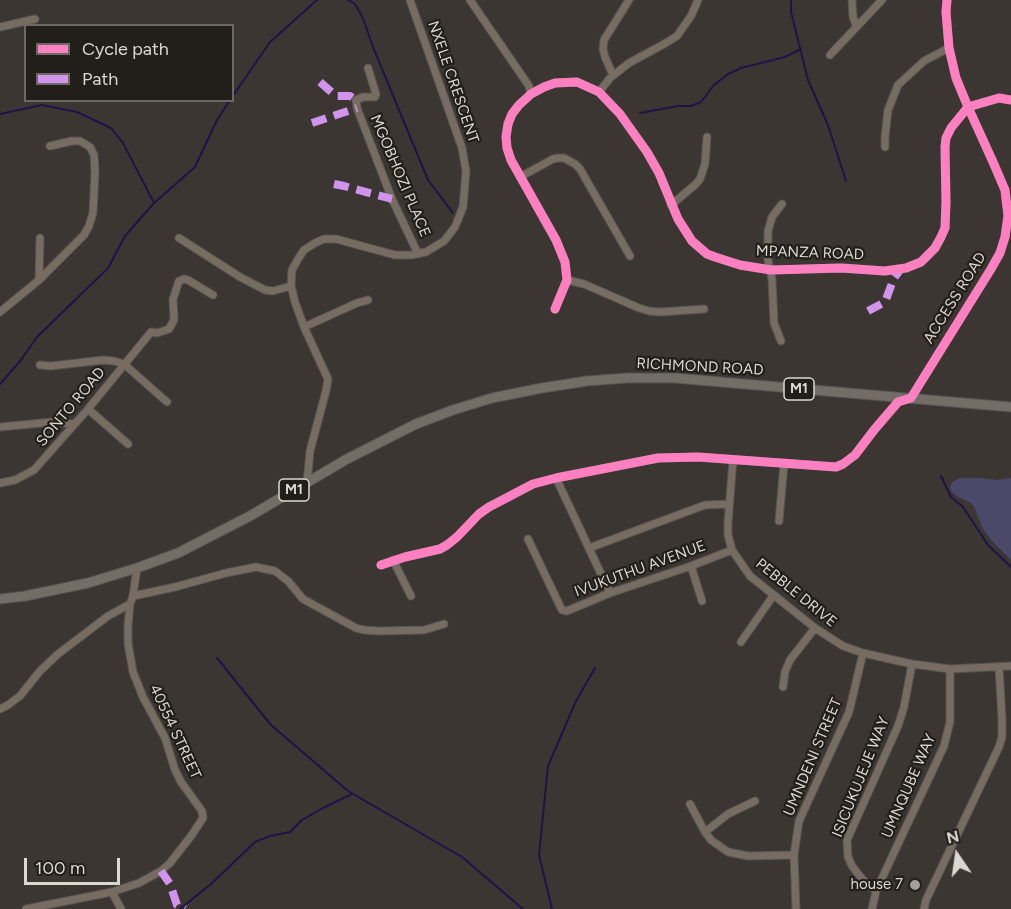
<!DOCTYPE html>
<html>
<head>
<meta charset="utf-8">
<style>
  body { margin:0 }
  #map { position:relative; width:1011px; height:909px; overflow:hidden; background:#3b3632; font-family:Figtree,sans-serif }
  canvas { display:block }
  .legend { position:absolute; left:24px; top:24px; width:210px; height:78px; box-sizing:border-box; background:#221e1a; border:2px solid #6d6864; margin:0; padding:8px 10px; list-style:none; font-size:18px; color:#ddd7d2 }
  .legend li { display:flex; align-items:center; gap:12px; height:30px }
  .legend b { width:30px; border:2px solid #6d6864 }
  .north { position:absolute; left:927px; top:825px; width:60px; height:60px; -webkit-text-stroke:4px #221e1a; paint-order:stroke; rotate:347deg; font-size:16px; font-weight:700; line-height:24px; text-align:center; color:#ddd7d2 }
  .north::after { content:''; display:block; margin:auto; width:21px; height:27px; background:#ddd7d2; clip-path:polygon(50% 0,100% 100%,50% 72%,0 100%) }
  .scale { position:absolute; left:24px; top:858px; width:96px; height:27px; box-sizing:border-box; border:3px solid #ddd7d2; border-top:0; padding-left:8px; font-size:18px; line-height:21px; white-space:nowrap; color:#ddd7d2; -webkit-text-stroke:4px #221e1a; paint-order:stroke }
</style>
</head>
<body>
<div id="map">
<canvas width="1011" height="909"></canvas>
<ul class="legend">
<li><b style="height:8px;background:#ff80c0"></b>Cycle path</li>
<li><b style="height:8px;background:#d193ec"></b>Path</li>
</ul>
<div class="north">N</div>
<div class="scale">100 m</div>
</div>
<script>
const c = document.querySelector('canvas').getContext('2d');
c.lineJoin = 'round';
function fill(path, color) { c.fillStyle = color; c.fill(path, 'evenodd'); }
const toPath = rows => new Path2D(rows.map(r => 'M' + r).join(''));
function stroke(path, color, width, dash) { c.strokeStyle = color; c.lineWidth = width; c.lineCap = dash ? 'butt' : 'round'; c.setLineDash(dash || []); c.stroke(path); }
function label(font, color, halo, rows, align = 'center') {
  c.font = font + ' Figtree,sans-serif'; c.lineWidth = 4.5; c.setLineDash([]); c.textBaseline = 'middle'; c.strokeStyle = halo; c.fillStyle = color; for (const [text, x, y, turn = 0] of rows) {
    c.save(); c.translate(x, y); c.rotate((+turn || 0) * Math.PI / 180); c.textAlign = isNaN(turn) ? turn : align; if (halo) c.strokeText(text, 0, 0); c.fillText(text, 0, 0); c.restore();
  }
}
const green = toPath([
  [960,478,980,478,997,480,1011,478,1011,560,992,541,983,529,974,507,971,503,957,496,952,492,950,488,952,482]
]);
const stream = toPath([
  [348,0,355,4,363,18,373,47,428,180,453,213],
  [791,0,791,12,808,80,828,125,846,181],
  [232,97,270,42,317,0],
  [640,113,678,106,691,106,701,102,714,85,728,74,741,68,785,57,801,49],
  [0,114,42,105,77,112,111,128,123,143,154,203],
  [0,384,21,360,37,337,108,268,125,236,153,204,195,167,217,120,230,100],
  [941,476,951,497,963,507,988,545,1011,567],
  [217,658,271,725,348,791,462,857,523,909],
  [180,909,211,884,255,842,270,836,290,832,302,820,323,808,352,794],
  [552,909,539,855,548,766,576,701,595,668]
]);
const minor = toPath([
  [470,0,529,86,531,94],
  [852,0,853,17,856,25],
  [0,27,35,19],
  [830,55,882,0],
  [368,68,376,94,375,97,363,97,356,100,357,108,392,199,418,254],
  [613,75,605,57,603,49,604,40,629,0],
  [599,92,610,78,629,63,664,44,677,36,691,16,698,0],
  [885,147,885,137,888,110,898,85,924,61,949,48],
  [520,177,553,159,558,158,564,158,575,164,580,169,630,256],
  [671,205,696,184,700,179,705,164,707,137],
  [179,238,240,277,265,290,273,291,291,286],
  [39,280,40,238],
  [567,280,584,284,639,308,649,311,660,312,704,309],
  [555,309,567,280,565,262,556,240,511,160,507,148,506,137,508,124,512,114,519,105,531,94,544,87,555,83,577,82,599,92,620,114,647,152,659,173,678,219,692,241,707,254,715,257,740,265,771,270,841,268,885,271,906,268,921,262,935,248,941,237,945,228,946,202,945,147,946,138,951,128,968,107,999,98,1011,100],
  [0,312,39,280,84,235,89,226,93,213,95,172,94,155,90,147,80,141,72,141,50,146],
  [304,327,357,303,368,300],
  [781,341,774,323,772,279,768,260,768,231,772,217,782,204],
  [40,365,51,366,103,360,114,361,124,364,167,402],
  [88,409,128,444],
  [0,427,52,422,74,424],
  [733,460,728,522,728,535,732,550,750,576,815,628,843,646,863,653,912,664,950,669,1011,666],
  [556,478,610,593],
  [0,483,15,480,34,470,88,409,151,332,157,333,169,329,174,320,173,299,179,281,184,279,188,280,213,295],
  [307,483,310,451,326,391,328,379,304,327,295,302,291,286,292,270,298,259,304,250,315,243,324,239,336,239,395,255,411,255,426,252,444,241,455,227,463,207,466,171,462,148,410,0],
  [779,521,784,464],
  [528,539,560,606,562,610,567,611,610,593,691,566,732,550],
  [589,548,705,505,728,504],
  [393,560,411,596],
  [381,565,405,557,440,549,447,545,457,537,479,514,489,507,533,484,556,478,658,458,698,457,836,467,843,464,855,455,874,430,898,402,911,398,991,269,1000,253,1005,237,1008,216,1005,190,993,162,968,107,956,78,949,48,946,12,947,0],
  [691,566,702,601],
  [133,596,175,587,226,573,256,567,275,571,288,581,303,599,356,628,364,630,379,631,424,630,444,624],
  [741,642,773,596],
  [783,687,785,672,790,660,815,628],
  [0,709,8,705,20,696,40,671,58,654,108,616,130,604,133,596,137,568],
  [690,804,705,832,711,840,728,852,748,856,794,855],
  [705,832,728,814,755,801],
  [876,891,863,880,852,866,848,857,847,840,898,726,904,707,912,664],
  [112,892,121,909],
  [26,909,112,892,139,883,161,871,170,863,191,836,203,818,202,811,181,782,175,770,165,738,143,697,133,672,128,643,128,625,130,604],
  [796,909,794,855,799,821,849,712,863,653],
  [872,909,876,891,944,746,950,722,950,669],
  [924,909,926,900,999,747,1002,737,1002,719,999,667]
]);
const highway = toPath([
  [0,599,25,596,88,583,137,568,178,553,250,516,347,459,416,424,453,410,492,398,542,388,587,381,627,378,675,378,1011,407]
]);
const quiet = toPath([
  [320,82,336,96,350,96,356,100],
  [312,123,357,108],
  [334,184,344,186,392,199],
  [868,311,885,302,894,278,900,270],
  [161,871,170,884,177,905,185,909]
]);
const cycleway = toPath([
  [555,309,567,280,565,262,556,240,511,160,507,148,506,137,508,124,512,114,519,105,531,94,544,87,555,83,577,82,599,92,620,114,647,152,659,173,678,219,692,241,707,254,715,257,740,265,771,270,841,268,885,271,906,268,921,262,935,248,941,237,945,228,946,202,945,147,946,138,951,128,968,107,999,98,1011,100],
  [381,565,405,557,440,549,447,545,457,537,479,514,489,507,533,484,556,478,658,458,698,457,836,467,843,464,855,455,874,430,898,402,911,398,991,269,1000,253,1005,237,1008,216,1005,190,993,162,968,107,956,78,949,48,946,12,947,0]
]);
const markers = [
  [915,885,6,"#a49f9a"]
];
const shields = [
  [799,389,30],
  [294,490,30]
];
const shieldNames = [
  ["M1",799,389],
  ["M1",294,490]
];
const streetNames = [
  ["NXELE CRESCENT",453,82,71],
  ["MGOBHOZI PLACE",400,176,67],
  ["MPANZA ROAD",810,253,2],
  ["ACCESS ROAD",955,298,-58],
  ["RICHMOND ROAD",700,367,3],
  ["SONTO ROAD",71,407,-50],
  ["IVUKUTHU AVENUE",640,569,-20],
  ["PEBBLE DRIVE",796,593,39],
  ["40554 STREET",175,732,65],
  ["UMNDENI STREET",813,757,-67],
  ["ISICUKUJEJE WAY",861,777,-68],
  ["UMNQUBE WAY",909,786,-66]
];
const poiNames = [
  ["house 7",903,885]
];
fill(green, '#4b4969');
stroke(stream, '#201347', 2);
stroke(minor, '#575350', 9);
stroke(highway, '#575350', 11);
stroke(minor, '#776c61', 7);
stroke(highway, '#726d67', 9);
stroke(quiet, '#d193ec', 8, [15, 8]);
stroke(cycleway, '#ff80c0', 9);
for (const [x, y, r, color] of markers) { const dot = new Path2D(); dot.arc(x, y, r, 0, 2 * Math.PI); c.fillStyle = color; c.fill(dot); stroke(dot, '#221e1a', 2); }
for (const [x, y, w] of shields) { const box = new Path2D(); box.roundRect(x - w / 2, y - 11, w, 22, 4.5); c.fillStyle = '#221e1a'; c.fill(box); stroke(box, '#ddd7d2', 1.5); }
label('bold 14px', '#ddd7d2', null, shieldNames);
label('15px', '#ddd7d2', '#221e1a', streetNames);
label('15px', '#ddd7d2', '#221e1a', poiNames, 'right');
</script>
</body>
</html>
